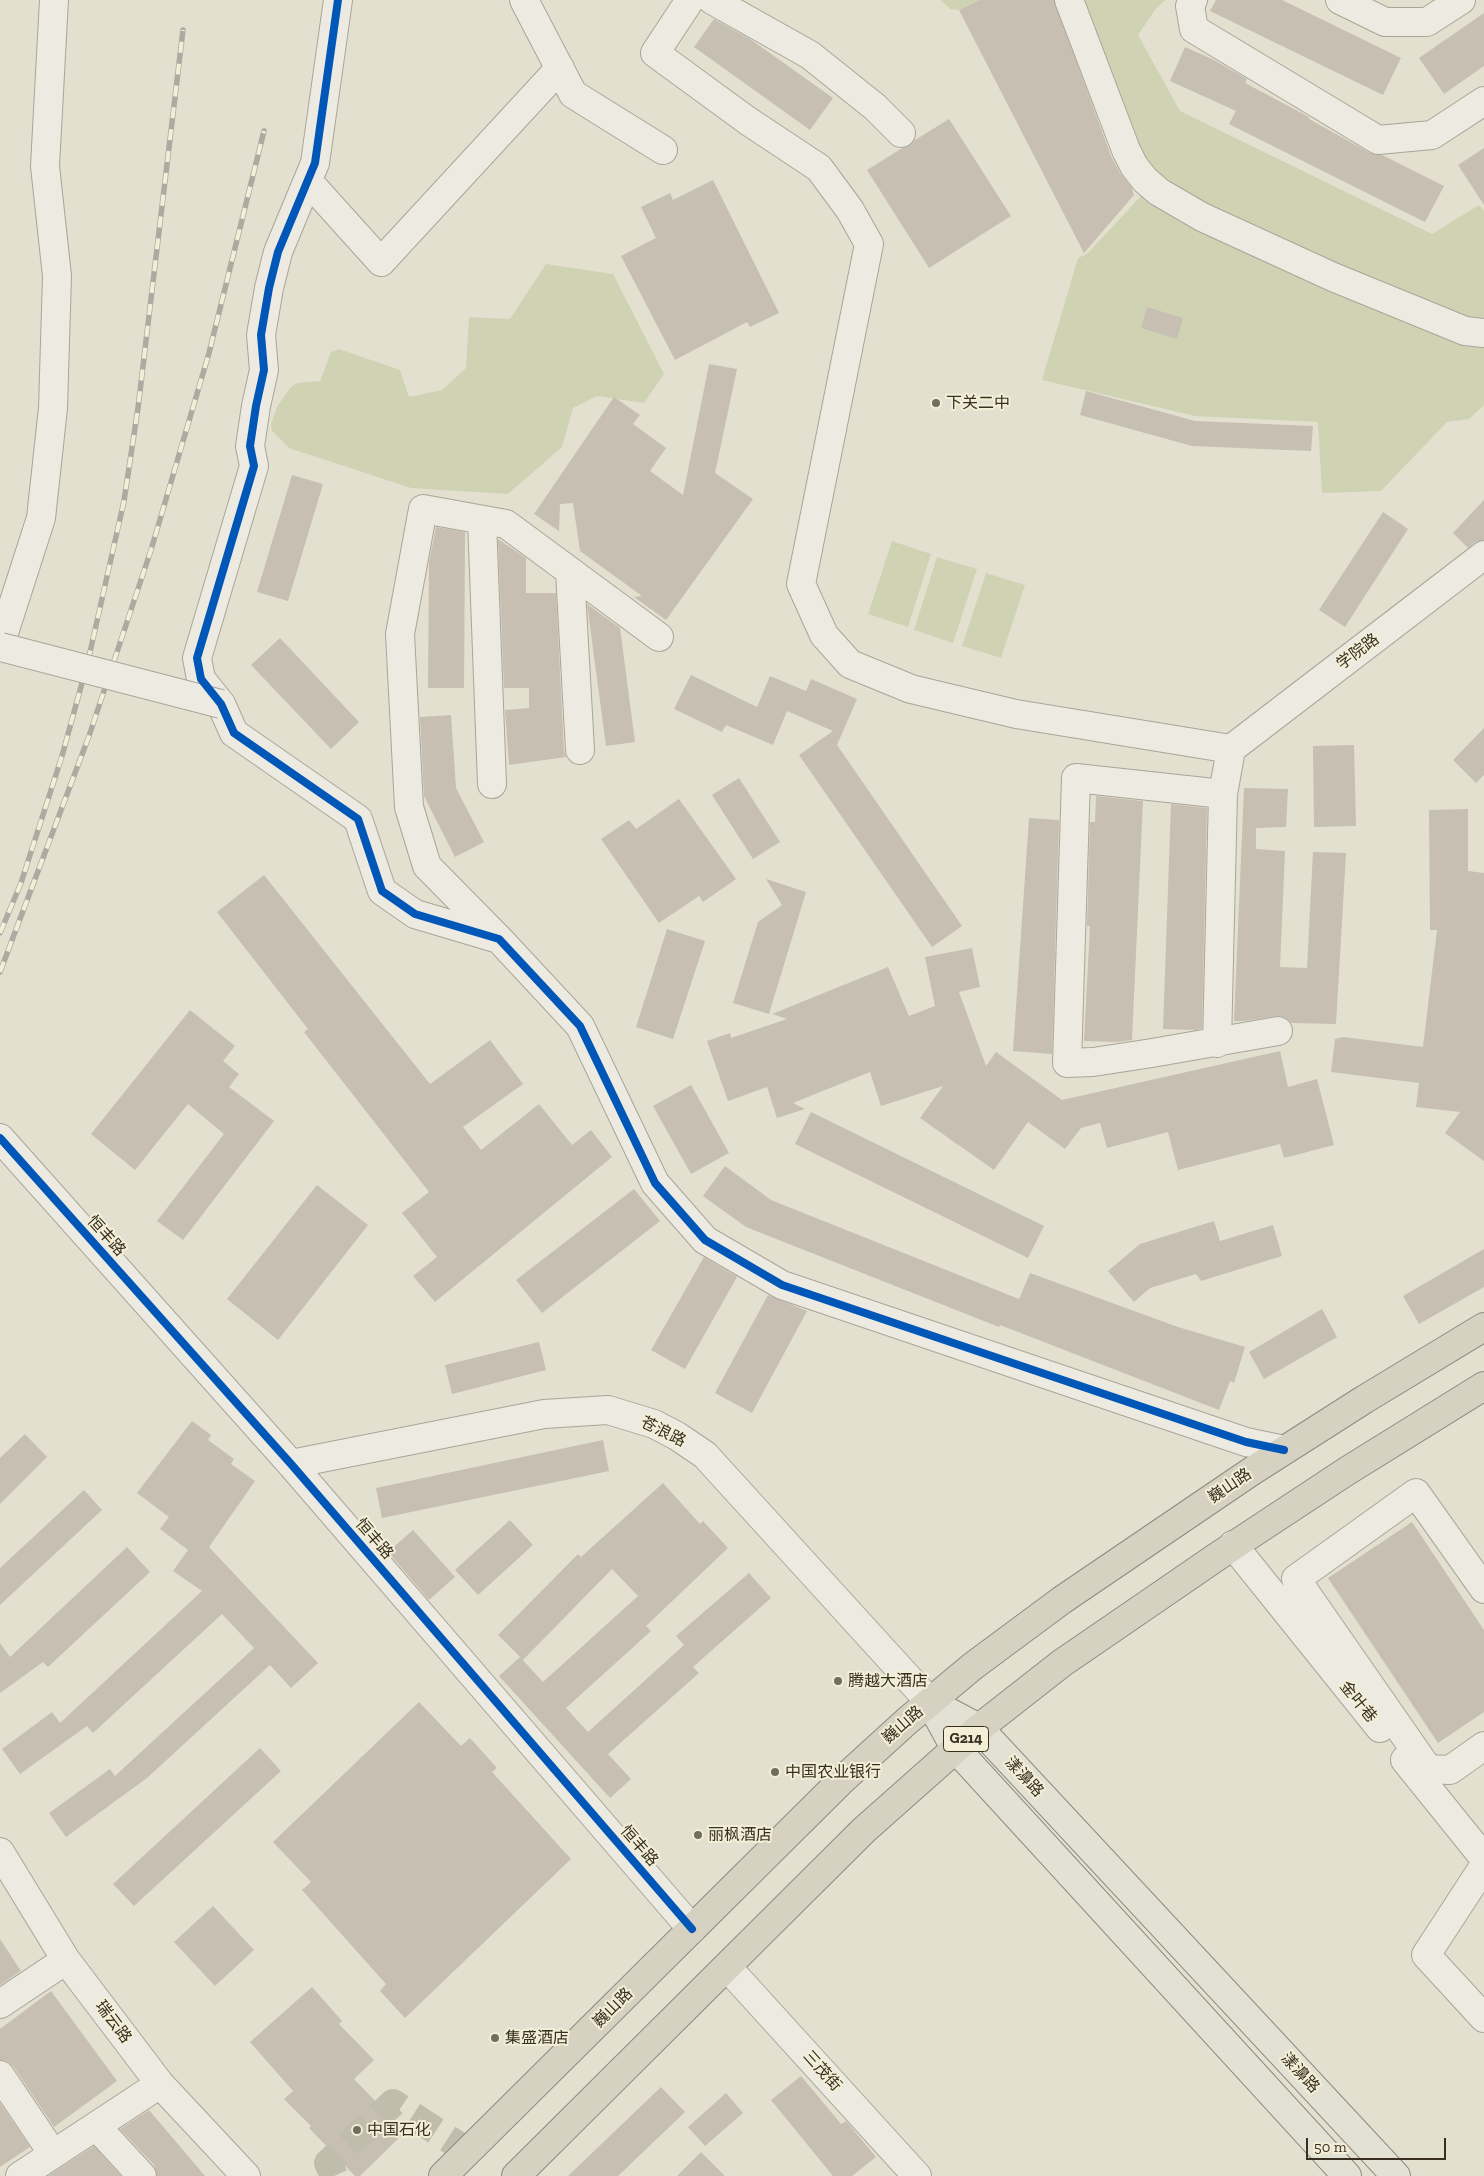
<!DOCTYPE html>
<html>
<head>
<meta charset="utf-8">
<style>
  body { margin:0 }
  #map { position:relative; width:1484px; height:2176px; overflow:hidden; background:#e3e0d0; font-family:"Zilla Slab",serif }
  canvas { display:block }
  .scale { position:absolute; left:1306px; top:2138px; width:140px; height:22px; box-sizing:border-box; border:2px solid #382f21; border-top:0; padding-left:6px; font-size:15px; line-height:18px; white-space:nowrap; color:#382f21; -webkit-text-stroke:4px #f3efd7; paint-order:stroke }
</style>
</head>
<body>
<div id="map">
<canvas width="1484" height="2176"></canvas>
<div class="scale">50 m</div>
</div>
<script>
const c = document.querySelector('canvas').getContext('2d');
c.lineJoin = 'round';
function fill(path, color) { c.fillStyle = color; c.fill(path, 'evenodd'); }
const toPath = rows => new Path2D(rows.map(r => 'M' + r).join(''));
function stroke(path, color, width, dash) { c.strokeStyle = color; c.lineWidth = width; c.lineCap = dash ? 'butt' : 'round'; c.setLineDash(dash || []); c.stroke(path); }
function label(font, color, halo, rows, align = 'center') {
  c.font = font + ' "Zilla Slab","Noto Sans SC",serif'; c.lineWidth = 4; c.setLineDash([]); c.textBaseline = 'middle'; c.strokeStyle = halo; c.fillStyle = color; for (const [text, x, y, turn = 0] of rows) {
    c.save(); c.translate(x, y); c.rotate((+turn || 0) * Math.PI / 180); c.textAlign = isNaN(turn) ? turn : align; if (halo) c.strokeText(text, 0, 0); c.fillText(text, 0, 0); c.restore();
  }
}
const green = toPath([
  [941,0,980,0,959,10,950,9],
  [1077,0,1165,0,1155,10,1138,35,1180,111,1432,234,1479,205,1484,211,1484,405,1469,419,1447,422,1381,491,1322,493,1318,422,1195,416,1042,380,1078,258,1087,254,1140,197,1150,173],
  [546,264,613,274,664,374,644,403,597,396,573,408,562,447,508,494,411,488,289,448,272,431,271,424,277,407,290,388,297,383,320,381,331,352,339,349,400,370,409,397,442,390,466,368,469,317,510,319],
  [892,541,931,554,908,627,868,614],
  [937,557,977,569,953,643,914,630],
  [986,573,1025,585,1001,658,962,646]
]);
const building = toPath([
  [980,0,1054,0,1111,156,1120,173,1132,188,1134,195,1084,253,959,10],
  [1216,0,1282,0,1401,58,1383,95,1210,11],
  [1484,13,1484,66,1444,94,1419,58],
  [714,19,750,39,833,98,810,130,694,47],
  [1185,47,1214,60,1247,79,1245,83,1309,117,1309,119,1370,153,1382,155,1444,186,1425,222,1229,124,1236,111,1170,81],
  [949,119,1011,216,929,268,867,170],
  [1484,148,1484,205,1458,165],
  [713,180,779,313,750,327,747,322,675,360,621,256,656,238,641,207,670,193,673,200],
  [1147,307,1183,318,1177,339,1141,328],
  [709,364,737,369,715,473,753,499,666,620,634,597,642,596,580,551,573,503,560,504,559,531,534,514,614,397,640,415,633,424,666,448,650,471,683,495],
  [1086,391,1195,421,1313,426,1311,451,1192,446,1080,415],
  [292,475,323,484,288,601,257,592],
  [1484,500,1484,540,1475,542,1468,548,1453,533],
  [1383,512,1408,529,1345,627,1319,610],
  [436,527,465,532,464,688,428,688,429,562],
  [498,539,526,558,526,593,556,593,564,751,566,757,509,765,505,710,529,708,529,688,504,688],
  [587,604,620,628,635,742,606,746],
  [280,638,359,722,331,749,251,665],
  [691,675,757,707,770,676,806,691,811,679,857,699,837,745,962,926,932,947,799,755,833,731,787,711,773,745,726,725,722,732,674,709],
  [451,715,456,788,484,842,455,857,424,796,420,717],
  [1484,728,1484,775,1476,783,1453,760],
  [1354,745,1356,826,1314,827,1313,746],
  [739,778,780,842,753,859,712,795],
  [1244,788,1288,789,1286,827,1256,828,1256,849,1285,851,1280,967,1307,968,1313,852,1346,853,1336,1024,1291,1023,1284,1017,1276,1016,1245,1021,1234,1021],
  [1096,796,1143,801,1132,1040,1118,1042,1084,1041,1090,926,1087,926,1090,822,1095,822],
  [679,799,736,879,703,902,699,896,659,923,601,839,629,820,636,829],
  [1171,804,1207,808,1202,1028,1196,1030,1163,1029],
  [1468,809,1468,871,1484,873,1484,1161,1445,1133,1460,1112,1416,1107,1419,1083,1331,1072,1335,1039,1343,1037,1423,1047,1437,930,1430,930,1429,810],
  [1029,818,1059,820,1052,1054,1013,1051],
  [264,875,430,1084,490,1040,523,1084,463,1127,481,1150,539,1104,572,1145,591,1130,612,1157,435,1302,413,1276,437,1257,402,1213,429,1192,304,1032,308,1029,217,912],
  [766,879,806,892,769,1014,733,1003,758,922,782,905],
  [667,929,705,941,673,1039,636,1027],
  [972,948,980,987,959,992,986,1066,996,1052,1062,1100,1280,1051,1288,1087,1317,1079,1334,1145,1284,1158,1280,1144,1178,1170,1168,1132,1107,1148,1100,1123,1081,1128,1065,1149,1028,1122,994,1170,920,1118,943,1086,881,1106,870,1072,793,1103,805,1109,777,1118,767,1087,728,1101,707,1041,730,1033,731,1038,787,1019,772,1014,888,967,909,1016,935,1006,925,957],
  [190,1010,235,1046,223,1061,239,1074,229,1087,274,1121,183,1240,157,1221,224,1134,188,1104,135,1170,91,1134],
  [691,1085,729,1153,691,1174,653,1106],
  [811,1112,1044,1226,1028,1258,795,1144],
  [725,1166,771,1200,1019,1299,1030,1273,1178,1327,1245,1347,1234,1383,1230,1381,1219,1410,1000,1325,999,1327,746,1227,703,1196],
  [317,1185,368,1225,278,1340,227,1299],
  [634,1189,660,1221,542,1313,516,1280],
  [1214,1221,1220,1241,1273,1225,1282,1256,1201,1281,1196,1274,1150,1288,1134,1302,1108,1271,1140,1244],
  [1484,1249,1484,1287,1419,1324,1403,1296],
  [704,1257,737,1277,685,1369,651,1350],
  [768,1295,807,1311,752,1413,715,1393],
  [1322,1309,1337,1337,1264,1379,1249,1352],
  [539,1342,546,1370,452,1394,445,1365],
  [192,1421,211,1435,208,1440,234,1459,231,1464,255,1481,209,1547,318,1663,291,1688,270,1665,147,1778,66,1837,49,1813,110,1769,115,1776,254,1648,222,1614,93,1733,87,1726,20,1774,2,1749,52,1712,60,1723,202,1591,173,1571,188,1550,160,1529,169,1517,137,1493],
  [25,1434,47,1457,0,1504,0,1458],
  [603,1440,609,1471,382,1518,376,1488],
  [663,1483,700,1524,703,1521,728,1548,646,1626,651,1631,566,1708,588,1732,684,1645,676,1636,749,1573,771,1598,693,1667,699,1673,608,1754,631,1779,610,1798,499,1676,520,1657,543,1682,638,1596,612,1569,523,1660,498,1635,578,1554,581,1557],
  [84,1490,102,1510,0,1605,0,1568],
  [510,1520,533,1545,478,1595,455,1570],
  [1412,1522,1484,1630,1484,1712,1438,1743,1328,1578],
  [413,1530,455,1577,429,1600,388,1552],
  [127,1547,150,1572,48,1667,43,1662,0,1693,0,1643,10,1657],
  [419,1702,461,1746,470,1738,497,1768,492,1772,571,1859,405,2018,380,1991,386,1984,302,1890,311,1882,273,1842],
  [260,1748,281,1771,134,1906,113,1884],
  [213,1906,254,1950,215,1986,174,1942],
  [0,1939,21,1971,0,1985],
  [312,1987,342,2021,339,2024,374,2060,354,2079,405,2132,360,2176,355,2176,309,2128,311,2126,284,2099,293,2091,250,2042],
  [51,1991,117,2081,54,2127,13,2066,7,2061,0,2060,0,2029],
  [801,2076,841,2124,846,2121,876,2157,852,2176,833,2176,771,2100],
  [661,2087,685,2112,618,2176,568,2176],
  [726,2093,743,2113,705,2146,688,2127],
  [0,2103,30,2147,0,2167],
  [149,2110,205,2176,157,2176,154,2165,120,2129],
  [94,2146,121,2176,48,2176],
  [701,2152,725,2176,677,2176]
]);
const minorTunnel = toPath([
  [334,2176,328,2163,393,2103,467,2151]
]);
const minor = toPath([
  [338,0,315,163,278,252,269,288,261,335,264,370,256,406,250,446,254,466,197,658,201,679,221,704,234,733,358,819,382,891,415,914,499,939,580,1026,655,1183,705,1240,782,1285,1246,1442,1284,1450],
  [524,0,573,94,663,150],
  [690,0,655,53,748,121,819,168,850,210,869,244,801,584,824,635,850,664,911,689,1016,714,1231,749],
  [712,0,810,55,875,107,901,133],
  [1069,0,1126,150,1134,166,1145,180,1159,192,1202,217,1333,277,1465,331,1484,333],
  [1193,0,1190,6,1194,29,1378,140,1432,135,1484,101],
  [1340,0,1385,22,1427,22,1461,0],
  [308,181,381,262,560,68],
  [482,520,492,784],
  [570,572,580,750],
  [1,647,2,639,41,518,53,408,57,276,45,166,54,0],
  [1231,749,1484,555],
  [1223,794,1076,778,1067,1063,1093,1062,1152,1053,1278,1031],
  [498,938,427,866,409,807,400,634,423,509,506,524,659,637],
  [1217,1043,1223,794,1231,749],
  [0,1138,291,1464,692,1929],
  [291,1464,544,1414,608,1410,654,1424,677,1436,705,1455,930,1702],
  [1233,1545,1380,1728],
  [1484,1589,1416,1493,1296,1579,1428,1769,1450,1770,1484,1746],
  [1405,1760,1484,1858],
  [0,1852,66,1960,160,2084,246,2176],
  [1484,1866,1426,1955,1484,2018],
  [727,1967,917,2176],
  [0,2004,66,1960],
  [0,2075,53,2154],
  [96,2126,142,2176],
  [20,2176,160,2084]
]);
const major = toPath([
  [930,1702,979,1728,1396,2176],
  [930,1702,955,1748,1347,2176]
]);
const highway = toPath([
  [443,2176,840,1782,907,1721,973,1666,1062,1600,1252,1471,1365,1399,1484,1327],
  [516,2176,864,1830,979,1728,1062,1663,1218,1556,1347,1471,1484,1386]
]);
const rail = toPath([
  [0,933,21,883,62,756,88,661,124,501,138,408,183,30],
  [0,972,89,736,151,550,209,353,264,131]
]);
const minorBridge = toPath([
  [1,647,221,704]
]);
const cycleway = toPath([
  [338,0,315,163,278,252,269,288,261,335,264,370,256,406,250,446,254,466,197,658,201,679,221,704,234,733,358,819,382,891,415,914,499,939,580,1026,655,1183,705,1240,782,1285,1246,1442,1284,1450],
  [0,1138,291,1464,692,1929]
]);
const markers = [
  [936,403,5,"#746d5e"],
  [838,1681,5,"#746d5e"],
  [775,1772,5,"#746d5e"],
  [698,1835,5,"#746d5e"],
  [495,2038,5,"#746d5e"],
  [357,2130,5,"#746d5e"]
];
const shields = [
  [966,1739,45]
];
const shieldNames = [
  ["G214",966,1739]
];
const poiNames = [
  ["下关二中",946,403],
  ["腾越大酒店",848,1681],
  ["中国农业银行",785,1772],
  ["丽枫酒店",708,1835],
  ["集盛酒店",505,2038],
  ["中国石化",367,2130]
];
const streetNames = [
  ["学院路",1358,652,-37],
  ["恒丰路",106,1236,48],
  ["苍浪路",663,1432,26],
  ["巍山路",1230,1486,-34],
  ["恒丰路",374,1539,49],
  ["金叶巷",1358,1702,51],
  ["巍山路",903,1725,-41],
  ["漾濞路",1024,1777,47],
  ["恒丰路",639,1846,49],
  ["巍山路",613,2008,-45],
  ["瑞云路",113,2022,53],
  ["三茂街",822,2071,48],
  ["漾濞路",1300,2073,47]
];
fill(green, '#cfd3b4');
fill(building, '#c7bfb1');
stroke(minorTunnel, '#c1bdad', 28, [28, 14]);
stroke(minor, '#a9a599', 30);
stroke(major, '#8e8a7f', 30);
stroke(highway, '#8e8a7f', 30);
stroke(minor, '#eceae1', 28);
stroke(major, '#e3e1d3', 28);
stroke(highway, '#d6d1c1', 28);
stroke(rail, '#acaaa1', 5.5);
stroke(rail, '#f3efd7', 4, [11]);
stroke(minorBridge, '#a9a599', 30, []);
stroke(minorBridge, '#eceae1', 28);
stroke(cycleway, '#0057b8', 8);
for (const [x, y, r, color] of markers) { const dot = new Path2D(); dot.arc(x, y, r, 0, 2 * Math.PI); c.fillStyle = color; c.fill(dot); stroke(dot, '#f3efd7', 2); }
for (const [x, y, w] of shields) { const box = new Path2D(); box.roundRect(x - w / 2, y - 12.5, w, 25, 4); c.fillStyle = '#f3efd7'; c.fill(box); stroke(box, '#382f21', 1); }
label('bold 15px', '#382f21', null, shieldNames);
label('16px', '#382f21', '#f3efd7', poiNames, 'left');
label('16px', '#382f21', '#f3efd7', streetNames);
</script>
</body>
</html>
